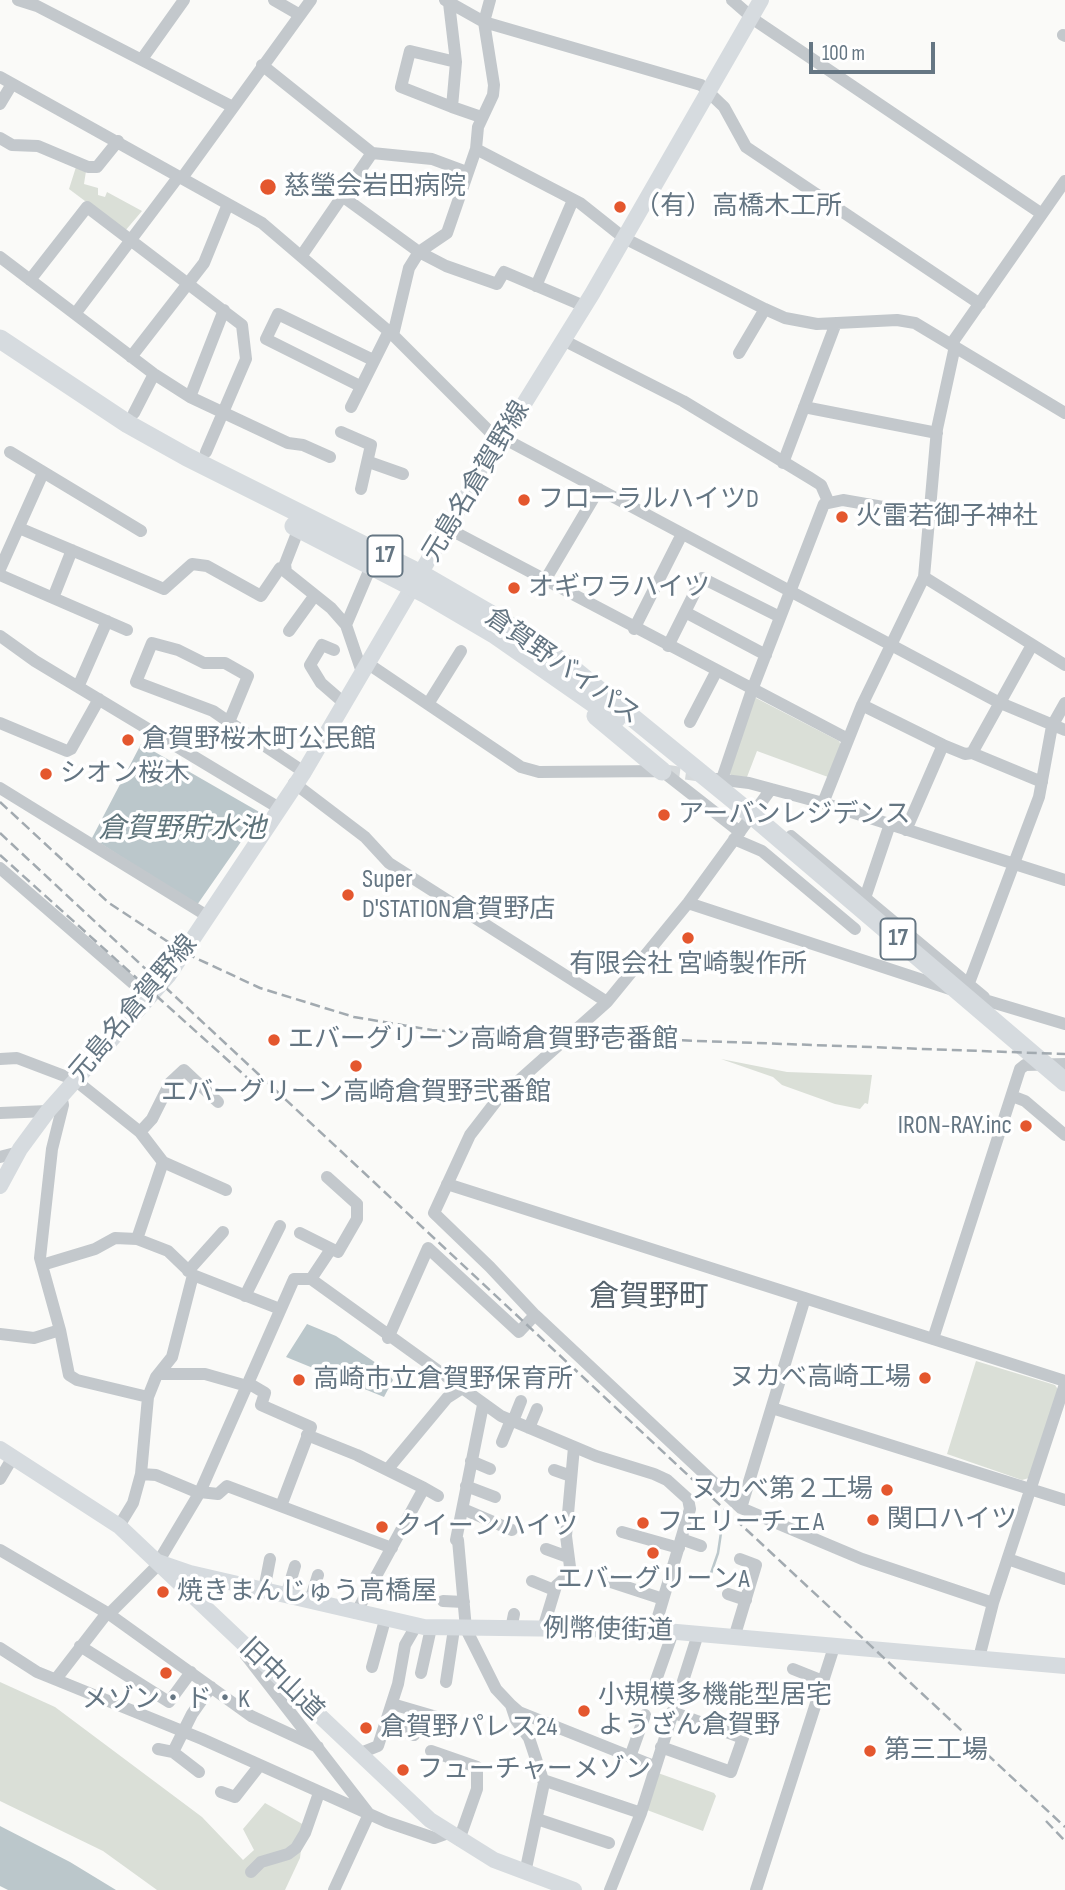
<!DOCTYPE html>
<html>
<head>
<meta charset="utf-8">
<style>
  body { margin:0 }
  #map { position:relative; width:1065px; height:1890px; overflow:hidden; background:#fafaf8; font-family:"Sofia Sans Condensed",sans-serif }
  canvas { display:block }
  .scale { position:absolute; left:809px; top:42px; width:126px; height:32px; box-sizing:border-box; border:4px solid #657683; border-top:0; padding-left:9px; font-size:21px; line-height:24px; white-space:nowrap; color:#657683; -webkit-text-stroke:5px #fff; paint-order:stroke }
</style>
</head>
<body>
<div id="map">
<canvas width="1065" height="1890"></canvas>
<div class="scale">100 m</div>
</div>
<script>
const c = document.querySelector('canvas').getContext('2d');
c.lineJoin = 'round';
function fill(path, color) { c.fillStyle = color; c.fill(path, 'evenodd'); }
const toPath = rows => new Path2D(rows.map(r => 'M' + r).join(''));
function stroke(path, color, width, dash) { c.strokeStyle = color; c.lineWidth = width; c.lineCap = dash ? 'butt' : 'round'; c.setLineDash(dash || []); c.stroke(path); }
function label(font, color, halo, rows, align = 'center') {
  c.font = font + ' "Sofia Sans Condensed","Noto Sans JP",sans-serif'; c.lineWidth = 7; c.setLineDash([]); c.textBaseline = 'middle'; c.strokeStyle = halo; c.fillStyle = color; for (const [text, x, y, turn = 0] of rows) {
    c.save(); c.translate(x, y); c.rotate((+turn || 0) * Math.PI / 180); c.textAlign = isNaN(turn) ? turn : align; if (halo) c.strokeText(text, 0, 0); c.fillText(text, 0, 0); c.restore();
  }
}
const green = toPath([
  [76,167,86,171,84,184,98,188,98,195,105,197,107,192,142,211,125,231,69,189],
  [754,697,839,741,841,745,828,777,757,751,747,777,732,776,727,771],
  [721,1059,787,1072,872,1075,868,1104,865,1103,860,1109,835,1104,782,1085,773,1077],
  [976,1361,1055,1385,1059,1391,1029,1478,1022,1480,947,1454],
  [0,1682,55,1707,202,1817,243,1860,254,1850,243,1829,265,1803,304,1825,300,1858,285,1890,157,1890,103,1851,0,1801],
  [658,1773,714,1793,716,1796,703,1831,647,1810]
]);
const water = toPath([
  [141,744,261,813,197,905,92,838],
  [307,1324,336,1336,385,1369,393,1380,384,1397,286,1357],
  [0,1826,70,1862,116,1890,8,1890,0,1886]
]);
const stream = toPath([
  [709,1579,718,1553,722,1526]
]);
const minorTunnel = toPath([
  [668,771,703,776]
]);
const minor = toPath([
  [18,0,37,6,233,107],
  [274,0,300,15],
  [445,0,484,22,701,85,724,107,746,147,980,304],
  [490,0,484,22,494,85,493,95,478,127,476,149,580,203,624,238,765,309,785,318,817,324,897,320,915,323,1065,413],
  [732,0,756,21,1042,214],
  [449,3,456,62,452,107,481,117],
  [1063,35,1065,36],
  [142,59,184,0],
  [262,65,372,153,432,159,467,172],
  [0,77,262,223,393,335,500,442],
  [0,104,12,84],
  [452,107,401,87,410,51,456,62],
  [0,138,12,145,38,146,88,167,97,167,118,141],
  [182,178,311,0],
  [342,196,419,252,446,266,497,284,504,272,584,306],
  [302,255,372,153],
  [0,257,154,374,190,397,288,443,303,445,330,457],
  [30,280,87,207,242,325,246,359,206,452],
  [536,286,573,200],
  [75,314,179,176],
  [393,335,409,268,419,252,447,233,476,149],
  [563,340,683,401,810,478,821,485,828,501],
  [952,343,1065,181],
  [739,353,765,309],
  [131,357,204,263,228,204],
  [360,386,266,339,278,314,373,360],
  [190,397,224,310],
  [351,407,389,331],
  [804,407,937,433],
  [134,413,154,374],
  [341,432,371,445,361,489],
  [503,438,998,702,1065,730],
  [10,452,141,531],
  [369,462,403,474],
  [783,463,836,323],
  [19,528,164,589,192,564,207,566,261,596,280,568,284,568],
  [299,528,285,564,286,572,331,608,346,625,362,672],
  [447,528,848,739],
  [0,569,43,473],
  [0,575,127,630],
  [924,577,1065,665],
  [544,582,599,489],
  [53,598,72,550],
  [685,612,766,655],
  [346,625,369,571],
  [634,629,682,534],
  [289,631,315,595],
  [0,636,35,661,279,808],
  [668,646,702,578,780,617],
  [334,650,322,645,310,665,321,683,344,703],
  [367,663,521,767,539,772,663,771],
  [78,687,107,621],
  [428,704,461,651],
  [862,705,943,745,965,754,972,753,1032,645],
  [229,722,248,676,225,663,204,663,178,650,152,643,136,682,213,711,229,722,304,772],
  [690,722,716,672],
  [0,723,67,751,71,749,99,699],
  [972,753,1042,782],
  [662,771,740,832],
  [716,779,749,783,823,803,1065,880],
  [722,779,752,690,824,504,843,500,883,507,929,522],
  [294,783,365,837,389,863,607,1002],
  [0,788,209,917],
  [771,789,688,903,607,1002,497,1100,470,1135,434,1213,490,1267,535,1315,741,1508,862,1559,993,1603],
  [823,803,862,705,924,577,937,429,955,346],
  [906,830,943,745],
  [791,836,984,997],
  [734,839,762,851,855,929],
  [0,868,150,998],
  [865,898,890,824],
  [688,903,950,989],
  [969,983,1039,797,1052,726,1065,703],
  [968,995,1065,1024],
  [0,1059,17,1058,75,1080,140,1132,163,1162,137,1239,168,1251,193,1275,280,1309],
  [61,1095,63,1105,52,1149,40,1258,60,1330,69,1375,77,1380,148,1397],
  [1012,1096,1025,1101,1065,1135],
  [0,1113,48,1111],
  [140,1132,152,1119,170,1083,184,1070,218,1102],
  [0,1157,19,1152],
  [163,1162,226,1190],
  [447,1184,1065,1381],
  [300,1233,338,1252,357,1219,357,1204,327,1177],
  [42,1265,95,1249,115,1238,137,1239],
  [188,1271,223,1232],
  [311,1279,331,1249],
  [245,1296,280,1226],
  [0,1334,34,1338,60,1330],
  [388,1338,428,1248,519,1332,535,1315],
  [933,1339,1020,1069,1025,1065,1065,1064],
  [161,1374,205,1374,247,1386],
  [248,1383,265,1393,261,1405,311,1427,281,1506],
  [483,1405,456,1540,458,1540,466,1629,496,1689,511,1705,516,1720,529,1738,544,1783,525,1873],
  [772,1408,1065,1500],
  [513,1421,521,1401],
  [529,1428,537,1409],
  [307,1435,357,1455,424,1488,356,1613],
  [502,1442,511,1420],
  [471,1461,490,1469],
  [387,1470,447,1398,461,1389],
  [554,1470,571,1476],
  [141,1474,156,1475,199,1493],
  [0,1479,13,1457],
  [466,1486,495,1497],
  [424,1488,438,1496],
  [200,1492,218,1494,227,1486,392,1548],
  [741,1508,805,1298],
  [463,1509,512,1530],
  [119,1526,133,1503,141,1474,148,1397,156,1377,172,1357,193,1275],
  [622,1532,679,1548],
  [681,1539,701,1546],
  [546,1549,568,1557],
  [0,1550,109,1614,251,1716,318,1747],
  [1008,1559,1065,1579],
  [532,1581,554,1590],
  [611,1582,663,1599],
  [264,1590,270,1559],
  [728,1594,746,1600],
  [286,1596,295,1566],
  [310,1601,318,1575],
  [443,1601,464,1602],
  [109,1614,154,1569,200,1492,294,1279,311,1279,501,1416,596,1456,654,1474,667,1480,688,1499,690,1509,654,1630],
  [511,1629,514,1614],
  [543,1629,556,1586,565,1578,570,1567,566,1536,574,1447],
  [734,1638,756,1565,740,1559],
  [80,1646,169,1702,191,1672],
  [0,1648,37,1672,202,1739,387,1822,434,1838,448,1833],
  [248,1651,245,1654,369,1814],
  [979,1658,993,1603,1065,1384],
  [372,1667,385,1620],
  [793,1669,823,1681],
  [421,1673,431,1628],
  [56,1679,107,1613],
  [446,1682,454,1629],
  [654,1686,673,1632],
  [392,1704,440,1718],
  [511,1705,519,1712,654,1766],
  [385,1725,414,1735],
  [661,1747,731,1772,743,1738,672,1712],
  [158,1749,173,1752,192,1714,211,1687],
  [431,1751,477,1767,477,1789,459,1840],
  [173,1752,199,1772],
  [358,1754,378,1746,398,1684,405,1645,416,1626],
  [630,1757,645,1715],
  [543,1780,641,1813],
  [221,1792,235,1797,260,1765],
  [537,1819,609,1843],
  [251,1872,261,1862,288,1854,296,1848,305,1833,319,1793],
  [334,1890,369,1814],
  [610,1890,641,1813,698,1634],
  [756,1890,834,1647]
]);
const major = toPath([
  [0,1186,20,1149,48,1111,168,976,304,772,447,528,592,294,761,0],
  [0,1449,119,1526,430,1820,494,1860,574,1890],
  [158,1562,190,1573,424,1627,654,1630,1065,1666]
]);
const highway = toPath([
  [0,339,128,424,187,457,421,574,504,622,573,669,746,810,1065,1082],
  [294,526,426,594,494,634,616,719],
  [596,716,662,771]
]);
const rail = toPath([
  [0,802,109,903,185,953,260,988,354,1017,432,1030,476,1033,1065,1054],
  [0,833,1065,1827],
  [0,855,252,1082],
  [1046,1821,1065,1841]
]);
const markers = [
  [268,187,9,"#e4572e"],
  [620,207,7,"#e4572e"],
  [524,500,7,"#e4572e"],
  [842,517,7,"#e4572e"],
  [514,588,7,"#e4572e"],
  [128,740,7,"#e4572e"],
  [46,774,7,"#e4572e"],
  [664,815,7,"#e4572e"],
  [348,895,7,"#e4572e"],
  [688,938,7,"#e4572e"],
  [274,1040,7,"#e4572e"],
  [356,1066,7,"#e4572e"],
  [1026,1126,7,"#e4572e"],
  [925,1378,7,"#e4572e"],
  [299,1380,7,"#e4572e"],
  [887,1490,7,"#e4572e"],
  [873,1520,7,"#e4572e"],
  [643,1523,7,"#e4572e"],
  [382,1527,7,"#e4572e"],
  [653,1553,7,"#e4572e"],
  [163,1592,7,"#e4572e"],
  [166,1673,7,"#e4572e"],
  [584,1711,7,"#e4572e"],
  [366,1728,7,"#e4572e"],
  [870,1751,7,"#e4572e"],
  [403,1770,7,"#e4572e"]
];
const shields = [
  [385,556,35],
  [898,939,35]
];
const shieldNames = [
  ["17",385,556],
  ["17",898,939]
];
const poiNames = [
  ["慈瑩会岩田病院",284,187],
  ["（有）高橋木工所",634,207],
  ["フローラルハイツD",538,500],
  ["火雷若御子神社",856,517],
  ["オギワラハイツ",528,588],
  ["倉賀野桜木町公民館",142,740],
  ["シオン桜木",60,774],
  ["アーバンレジデンス",678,815],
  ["Super",362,880],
  ["D'STATION倉賀野店",362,910],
  ["有限会社 宮崎製作所",688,965,"center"],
  ["エバーグリーン高崎倉賀野壱番館",288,1040],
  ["エバーグリーン高崎倉賀野弐番館",356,1093,"center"],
  ["IRON-RAY.inc",1012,1126,"right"],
  ["ヌカべ高崎工場",911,1378,"right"],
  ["高崎市立倉賀野保育所",313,1380],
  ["ヌカべ第２工場",873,1490,"right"],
  ["関口ハイツ",887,1520],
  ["フェリーチェA",657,1523],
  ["クイーンハイツ",396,1527],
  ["エバーグリーンA",653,1580,"center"],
  ["焼きまんじゅう高橋屋",177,1592],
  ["小規模多機能型居宅",598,1696],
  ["ようざん倉賀野",598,1726],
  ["メゾン・ド・K",166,1700,"center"],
  ["倉賀野パレス24",380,1728],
  ["第三工場",884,1751],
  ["フューチャーメゾン",417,1770]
];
const streetNames = [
  ["元島名倉賀野線",477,482,-59],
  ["倉賀野バイパス",562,667,35],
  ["元島名倉賀野線",134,1009,-50],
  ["例幣使街道",608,1631,1],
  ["旧中山道",281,1680,44]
];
const waterNames = [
  ["倉賀野貯水池",182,830]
];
const quarterNames = [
  ["倉賀野町",649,1298]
];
fill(green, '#dadfd7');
fill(water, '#bbc7cb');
stroke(stream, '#bbc7cb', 2.5);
stroke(minorTunnel, '#d5d9db', 12, [12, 6]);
stroke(minor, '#c3c8cc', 12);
stroke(major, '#d6dbdf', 16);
stroke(highway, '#d6dbdf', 19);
stroke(rail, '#a2aab0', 2.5, [10, 5]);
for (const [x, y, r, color] of markers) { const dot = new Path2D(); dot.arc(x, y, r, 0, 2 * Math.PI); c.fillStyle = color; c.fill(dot); stroke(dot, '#fff', 2.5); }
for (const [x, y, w] of shields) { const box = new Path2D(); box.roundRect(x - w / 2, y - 20.5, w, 41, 5); c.fillStyle = '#fff'; c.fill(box); stroke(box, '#657683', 2); }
label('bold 24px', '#657683', null, shieldNames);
label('26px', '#657683', '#fff', poiNames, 'left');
label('26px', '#657683', '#fff', streetNames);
label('italic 28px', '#60757c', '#fff', waterNames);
label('30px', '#57646e', '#fff', quarterNames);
</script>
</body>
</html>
